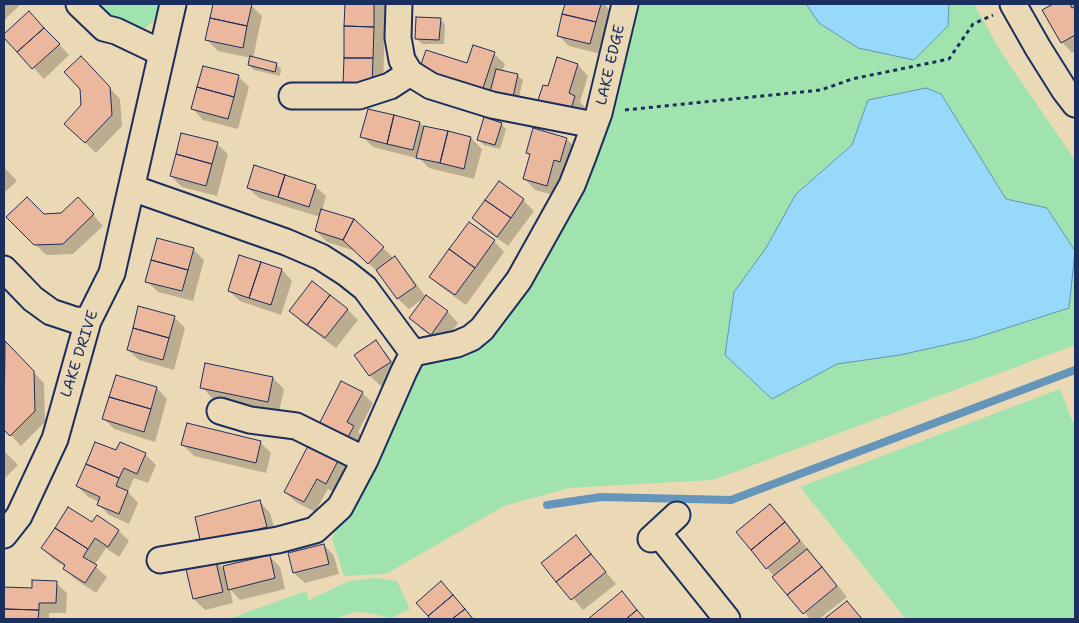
<!DOCTYPE html>
<html>
<head>
<meta charset="utf-8">
<style>
  body { margin:0 }
  #map { position:relative; width:1079px; height:623px; overflow:hidden; background:#ebd9b6; font-family:"Shantell Sans",sans-serif }
  canvas { display:block }
  .frame { position:absolute; inset:0; border:5px solid #1b2f5e; pointer-events:none }
</style>
</head>
<body>
<div id="map">
<canvas width="1079" height="623"></canvas>
<div class="frame"></div>
</div>
<script>
const c = document.querySelector('canvas').getContext('2d');
c.lineJoin = 'round';
function fill(path, color) { c.fillStyle = color; c.fill(path, 'evenodd'); }
const toPath = rows => new Path2D(rows.map(r => 'M' + r).join(''));
function stroke(path, color, width, dash) { c.strokeStyle = color; c.lineWidth = width; c.lineCap = dash ? 'butt' : 'round'; c.setLineDash(dash || []); c.stroke(path); }
function label(font, color, halo, rows, align = 'center') {
  c.font = font + ' "Shantell Sans",sans-serif'; c.lineWidth = 4; c.setLineDash([]); c.textBaseline = 'middle'; c.strokeStyle = halo; c.fillStyle = color; for (const [text, x, y, turn = 0] of rows) {
    c.save(); c.translate(x, y); c.rotate((+turn || 0) * Math.PI / 180); c.textAlign = isNaN(turn) ? turn : align; if (halo) c.strokeText(text, 0, 0); c.fillText(text, 0, 0); c.restore();
  }
}
const green = toPath([
  [94,4,163,4,158,18,145,28,130,30,113,22],
  [636,4,974,4,1001,52,1075,160,1075,345,713,480,569,488,504,506,386,574,344,576,332,538,384,439,419,365,465,354,508,312],
  [1060,389,1075,428,1075,619,906,619,800,487],
  [375,578,397,581,410,609,391,618,369,613,355,612,334,619,223,619,231,618,306,591,309,600,349,581]
]);
const water = toPath([
  [806,4,949,4,948,26,914,60,858,48,819,23,806,4],
  [926,88,941,94,1006,199,1047,208,1075,251,1069,308,972,339,900,355,837,364,772,399,725,355,734,292,766,248,796,194,852,145,868,100,926,88]
]);
const shadow = toPath([
  [4,4,19,4,20,5,4,20],
  [214,4,251,5,262,16,253,58,276,64,281,69,280,76,254,70,249,65,251,58,218,51,207,40],
  [346,4,385,4,383,96,344,85],
  [566,4,604,4,612,12,601,54,569,46,558,35],
  [1055,4,1072,4,1075,7,1075,51,1072,53,1062,42,1044,10],
  [29,12,69,55,44,79,4,36],
  [440,19,445,24,444,44,422,44,416,38],
  [494,54,505,64,502,72,517,75,523,80,518,101,421,70,468,65],
  [578,65,588,76,580,102,585,107,579,126,548,88],
  [204,67,239,77,249,87,238,129,203,120,193,109],
  [91,68,120,99,122,126,96,153,76,134],
  [368,110,420,123,425,128,471,138,482,149,474,179,429,168,420,159,373,147,362,136],
  [501,124,506,129,500,149,484,145,479,140],
  [566,139,577,149,557,196,535,190,525,179,531,156,527,152],
  [217,144,228,154,217,196,182,187,171,176],
  [4,167,17,181,4,193],
  [499,183,523,200,534,211,508,246,484,229,473,218],
  [315,186,326,196,322,211,383,248,405,269,426,297,448,312,458,323,443,344,421,329,411,318,425,297,409,309,398,299,380,274,355,251,327,242,316,231,320,217,259,198,248,188],
  [89,210,103,226,73,254,46,255,8,217,44,215],
  [494,241,504,252,466,305,441,287,430,277],
  [193,249,204,260,193,301,158,292,147,281],
  [240,257,282,270,292,281,281,315,240,301,229,291],
  [347,309,358,320,336,348,301,322,291,311],
  [174,317,185,328,174,370,139,360,128,350],
  [376,342,386,353,400,373,381,386,370,376,356,355],
  [5,343,44,383,45,422,21,446,4,428],
  [273,378,284,389,279,412,212,398,202,387],
  [157,388,167,399,155,442,114,429,104,419],
  [362,393,373,403,358,432,364,438,354,456,317,432],
  [260,442,271,453,266,473,194,456,183,445],
  [4,451,18,465,4,479],
  [145,454,156,465,148,483,134,478,129,489,128,492,138,503,129,524,109,515,98,504,99,502,88,497,77,486],
  [339,458,350,469,337,494,328,489,315,512,296,502,285,492],
  [260,502,270,513,277,537,203,543],
  [770,505,781,516,847,597,819,619,810,619,767,568],
  [98,517,119,531,129,541,119,557,106,548,98,560,94,565,107,577,96,593,75,579,64,568,65,567,53,559,42,548,93,524],
  [576,536,616,584,583,610,543,563],
  [324,545,334,556,339,574,305,583,294,573],
  [269,556,280,567,285,589,240,600,230,589,233,603,205,610,194,599,186,566,214,560,225,570],
  [56,583,67,593,66,613,49,613,49,619,4,619,4,588,33,590],
  [441,583,452,593,474,619,431,619,418,603],
  [622,593,645,619,590,619],
  [847,602,863,619,826,619]
]);
const stream = toPath([
  [547,505,601,497,731,500,1075,370]
]);
const building = toPath([
  [213,4,252,4,247,26,210,18,213,4],
  [345,4,374,4,374,27,344,26,345,4],
  [565,4,601,4,596,22,562,14,565,4],
  [1053,4,1070,4,1072,8,1075,6,1075,35,1061,43,1042,10,1053,4],
  [29,11,44,28,17,52,4,38,4,34,29,11],
  [562,14,596,22,590,44,557,36,562,14],
  [416,17,441,18,439,40,415,39,416,17],
  [210,18,247,26,243,48,205,40,210,18],
  [344,26,374,27,373,58,344,58,344,26],
  [44,28,60,44,32,69,17,52,44,28],
  [473,45,495,52,482,91,419,70,426,50,467,63,473,45],
  [81,56,110,87,112,115,85,143,64,124,81,105,80,89,64,72,81,56],
  [250,56,277,63,275,72,248,65,250,56],
  [557,57,578,64,569,93,575,96,569,116,536,106,543,85,548,86,557,57],
  [344,58,373,58,372,86,343,85,344,58],
  [203,66,239,75,234,97,197,87,203,66],
  [496,69,518,74,513,97,490,92,496,69],
  [197,87,234,97,228,119,191,109,197,87],
  [368,109,394,115,387,144,360,137,368,109],
  [394,115,420,122,413,150,387,144,394,115],
  [484,117,502,123,495,145,477,140,484,117],
  [424,126,448,131,440,163,416,158,424,126],
  [533,128,567,138,560,162,554,160,547,186,523,179,530,154,526,153,533,128],
  [448,131,471,137,464,169,440,163,448,131],
  [181,133,218,142,212,164,176,154,181,133],
  [176,154,212,164,206,186,170,176,176,154],
  [254,165,285,175,278,197,247,188,254,165],
  [285,175,316,185,309,207,278,197,285,175],
  [499,181,524,199,511,218,485,200,499,181],
  [27,197,44,214,61,213,78,197,94,214,63,244,34,245,6,217,27,197],
  [485,200,511,218,497,237,472,218,485,200],
  [321,209,354,219,343,240,315,231,321,209],
  [354,219,384,247,368,264,343,240,354,219],
  [469,222,495,240,475,268,449,249,469,222],
  [157,238,194,248,188,270,151,260,157,238],
  [449,249,475,268,455,295,429,277,449,249],
  [239,255,261,262,249,298,228,291,239,255],
  [395,256,416,286,397,299,376,270,395,256],
  [151,260,188,270,182,291,145,282,151,260],
  [261,262,282,269,271,305,249,298,261,262],
  [312,281,330,295,307,325,289,311,312,281],
  [330,295,348,309,325,338,307,325,330,295],
  [426,295,448,311,431,335,409,318,426,295],
  [138,306,175,316,169,338,133,328,138,306],
  [133,328,169,338,163,360,127,350,133,328],
  [376,340,391,362,369,376,354,355,376,340],
  [5,341,34,371,35,411,10,436,4,430,5,341],
  [205,363,273,377,268,402,200,388,205,363],
  [116,375,157,387,151,409,109,397,116,375],
  [341,381,363,392,347,422,354,426,343,446,315,432,341,381],
  [109,397,151,409,144,432,102,419,109,397],
  [187,423,261,441,256,463,181,445,187,423],
  [95,442,116,450,120,442,146,453,137,474,124,468,119,478,86,464,95,442],
  [310,442,340,457,326,484,317,479,304,502,284,492,310,442],
  [86,464,119,478,116,486,128,491,119,514,97,505,100,497,76,486,86,464],
  [260,500,267,527,201,544,195,517,260,500],
  [770,504,785,522,751,550,736,532,770,504],
  [68,507,92,522,97,515,119,530,108,547,95,538,88,549,55,528,68,507],
  [785,522,800,541,766,569,751,550,785,522],
  [55,528,88,549,83,557,97,565,85,583,63,569,65,565,41,548,55,528],
  [576,535,591,554,556,582,541,563,576,535],
  [324,544,329,564,293,573,288,553,324,544],
  [807,549,822,567,787,595,772,577,807,549],
  [591,554,606,572,571,600,556,582,591,554],
  [270,555,275,578,228,590,223,566,270,555],
  [215,558,223,592,193,599,185,565,215,558],
  [822,567,837,586,803,614,787,595,822,567],
  [32,580,57,581,56,603,39,603,39,610,4,609,4,587,32,588,32,580],
  [441,581,453,595,428,616,416,603,441,581],
  [622,591,637,610,626,619,588,619,622,591],
  [453,595,465,609,452,619,430,619,428,616,453,595],
  [847,601,862,619,824,619,847,601],
  [4,609,39,610,38,619,4,619,4,609],
  [465,609,473,619,452,619,465,609],
  [637,610,645,619,626,619,637,610]
]);
const path = toPath([
  [625,110,821,90,852,79,949,59,973,24,993,15]
]);
const minor = toPath([
  [79,4,104,28,116,31,162,53],
  [399,4,398,38,402,60,410,73,431,86,492,105,594,125],
  [1013,4,1038,48,1065,91,1075,104],
  [292,96,359,96,390,86,410,73],
  [132,188,286,242,321,257,346,273,365,288,413,353],
  [4,269,33,299,51,312,75,320,88,321],
  [220,411,250,420,296,426,365,460],
  [658,533,727,619],
  [4,535,19,516,55,439,88,321,112,273,173,4],
  [651,539,677,515],
  [160,560,278,540,315,530,340,507,365,460,404,371,413,353,457,344,471,338,482,329,519,280,572,185,584,154,599,113,625,4]
]);
const streetNames = [
  ["LAKE EDGE",611,65,-77],
  ["LAKE DRIVE",80,354,-72]
];
fill(green, '#a0e3ae');
fill(water, '#96d9f8');
stroke(water, '#6595ba', 1);
fill(shadow, '#0003');
stroke(stream, '#6595ba', 8);
fill(building, '#ebb79d');
stroke(building, '#1b2f5e', 1);
stroke(minor, '#1b2f5e', 29);
stroke(path, '#1b2f5e', 3, [4, 4]);
stroke(minor, '#ebd9b6', 25);
label('15px', '#1b2f5e', '#ebd9b6', streetNames);
</script>
</body>
</html>
